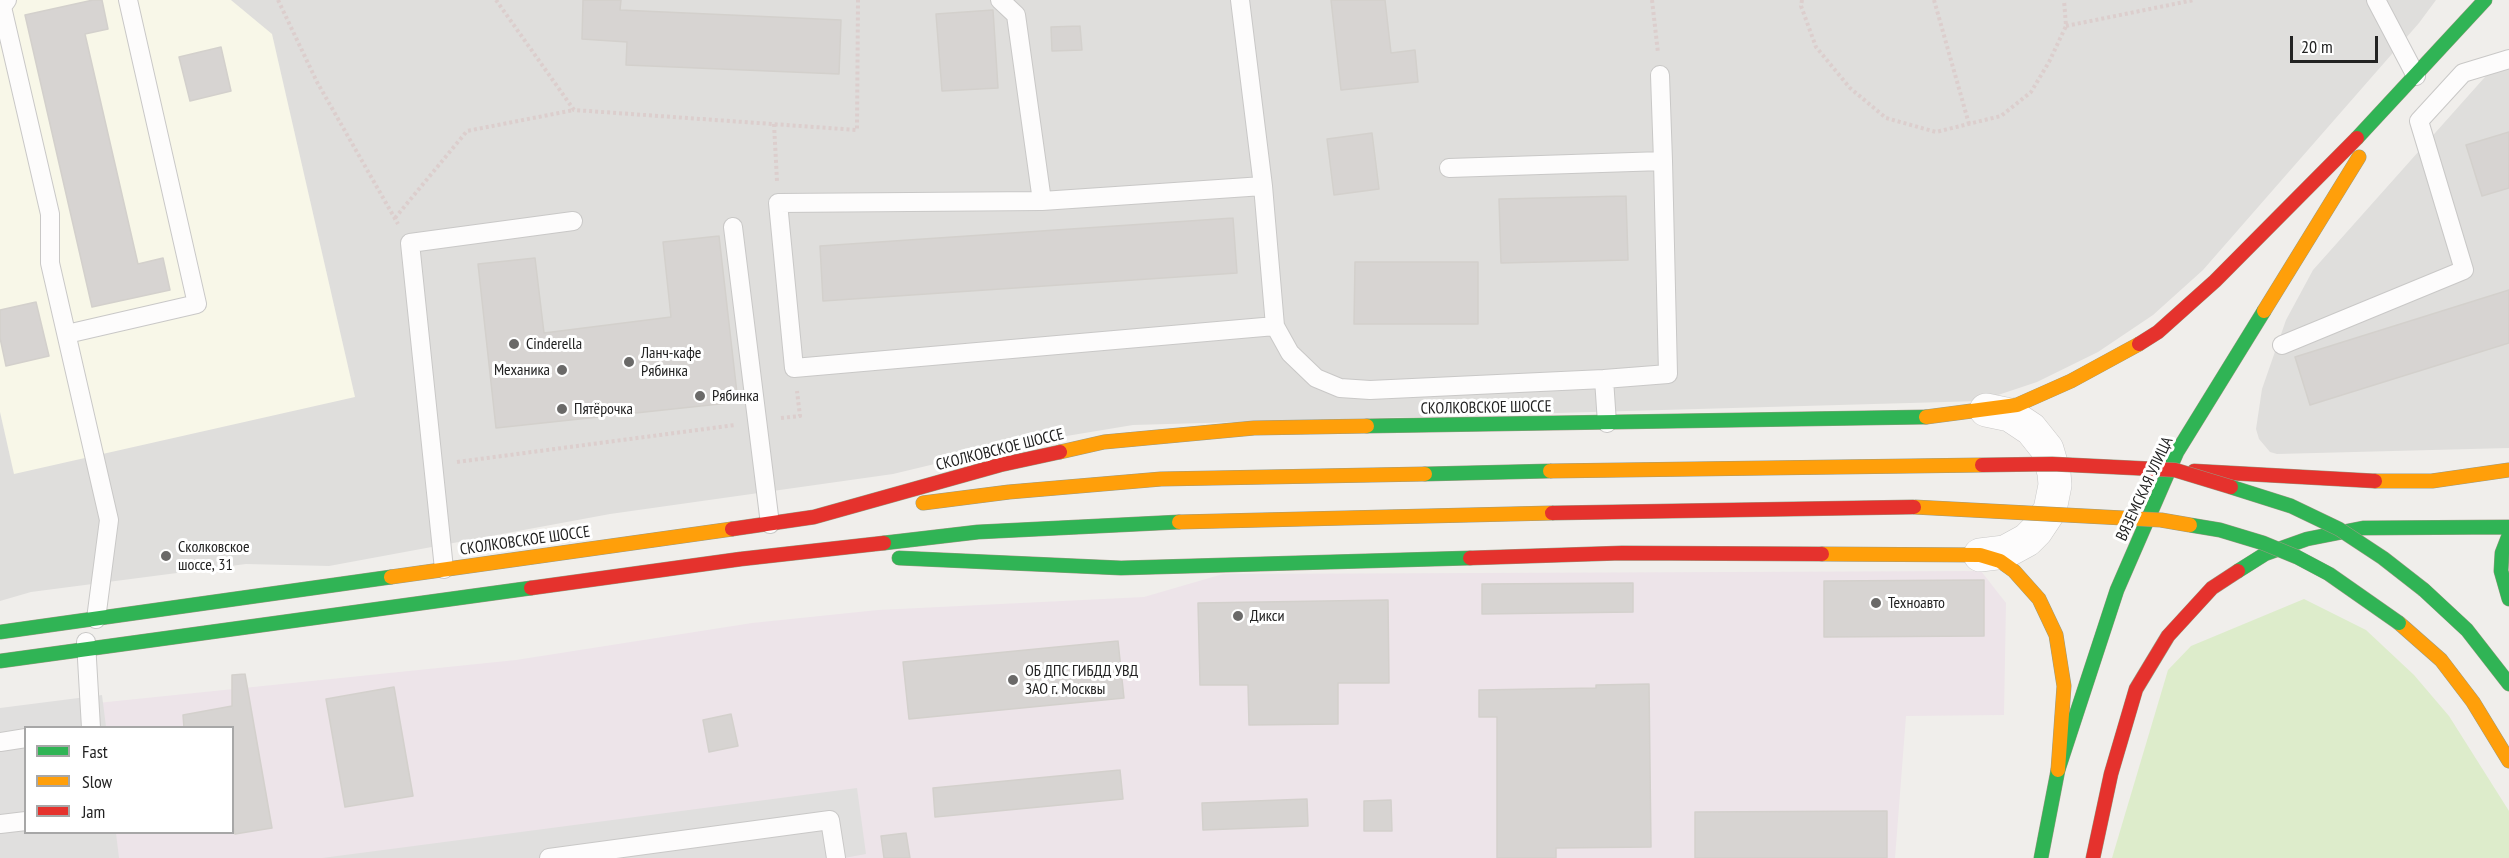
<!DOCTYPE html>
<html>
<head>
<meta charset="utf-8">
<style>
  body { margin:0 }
  #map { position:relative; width:2509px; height:858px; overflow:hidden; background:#f0eeeb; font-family:"PT Sans Narrow",sans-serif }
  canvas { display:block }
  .legend { position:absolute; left:24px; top:726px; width:210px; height:108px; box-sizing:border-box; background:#fff; border:2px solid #a7a7a7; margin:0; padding:8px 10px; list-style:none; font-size:18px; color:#222 }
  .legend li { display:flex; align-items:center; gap:12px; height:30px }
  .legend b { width:30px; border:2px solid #a7a7a7 }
  .scale { position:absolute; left:2290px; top:36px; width:88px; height:27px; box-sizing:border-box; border:3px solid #222; border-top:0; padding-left:8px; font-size:18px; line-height:21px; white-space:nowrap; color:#222; -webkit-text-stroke:4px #fff; paint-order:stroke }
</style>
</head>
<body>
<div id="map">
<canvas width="2509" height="858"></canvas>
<ul class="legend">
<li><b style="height:8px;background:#30b455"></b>Fast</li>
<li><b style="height:8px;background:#ff9f0a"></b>Slow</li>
<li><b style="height:8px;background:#e5322d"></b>Jam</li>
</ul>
<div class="scale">20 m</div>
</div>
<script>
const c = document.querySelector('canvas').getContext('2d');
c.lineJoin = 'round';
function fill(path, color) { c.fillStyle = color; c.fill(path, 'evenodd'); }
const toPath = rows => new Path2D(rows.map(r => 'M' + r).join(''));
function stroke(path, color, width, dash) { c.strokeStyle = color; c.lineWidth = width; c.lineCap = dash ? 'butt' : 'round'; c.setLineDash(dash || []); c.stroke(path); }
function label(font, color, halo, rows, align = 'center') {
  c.font = font + ' "PT Sans Narrow",sans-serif'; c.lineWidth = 6; c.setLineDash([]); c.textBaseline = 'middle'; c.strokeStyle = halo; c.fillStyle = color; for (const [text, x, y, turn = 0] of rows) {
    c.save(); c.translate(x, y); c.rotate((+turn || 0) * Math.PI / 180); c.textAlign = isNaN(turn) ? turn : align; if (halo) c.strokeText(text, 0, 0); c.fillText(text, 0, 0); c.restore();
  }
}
const residential = toPath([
  [0,0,2436,0,2419,23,2203,270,2153,315,2098,352,2037,382,1980,401,1133,425,1018,444,893,474,610,514,329,566,246,564,31,592,0,601],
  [2509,50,2509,448,2277,454,2270,452,2259,439,2256,429,2262,389,2286,320,2313,270]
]);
const industrial = toPath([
  [1981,571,2006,603,2004,715,1906,716,1895,858,0,858,0,713,516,660,752,623,878,610,1144,597,1223,574],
  [26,728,232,728,232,832,26,832]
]);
const education = toPath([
  [0,0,231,0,272,34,355,397,14,474,0,412]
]);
const grass = toPath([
  [2304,599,2366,630,2414,675,2449,716,2509,811,2509,858,2112,858,2168,670,2191,646]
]);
const parking = toPath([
  [102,695,106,727,26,728,26,832,116,833,119,858,0,858,0,708],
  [857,788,866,854,844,858,322,858]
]);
const building = toPath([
  [93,0,102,0,108,29,85,34,138,264,163,258,170,290,92,307,25,15,93,0],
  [583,0,621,0,620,10,841,20,839,74,626,65,627,42,582,39,583,0],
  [1331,0,1385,0,1391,53,1415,50,1418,82,1341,90,1331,0],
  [993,10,998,88,942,91,936,14,993,10],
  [1080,26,1082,50,1052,51,1051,27,1080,26],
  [221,47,231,91,190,101,179,57,221,47],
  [2509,132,2509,188,2482,196,2466,145,2509,132],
  [1372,133,1379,189,1334,195,1327,139,1372,133],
  [1626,196,1628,260,1501,263,1499,199,1626,196],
  [1233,218,1237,273,823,301,820,246,1233,218],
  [719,236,738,402,496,428,478,264,535,258,544,333,671,317,663,242,719,236],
  [1355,262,1478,262,1478,324,1354,324,1355,262],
  [2509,290,2509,343,2310,405,2295,357,2509,290],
  [36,302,49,356,6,366,0,338,0,310,36,302],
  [1984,580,1984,636,1824,637,1824,581,1984,580],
  [1633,583,1633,612,1482,614,1482,584,1633,583],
  [1388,600,1389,683,1338,683,1338,724,1249,725,1248,685,1200,685,1198,603,1388,600],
  [1118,641,1124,698,909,719,903,662,1118,641],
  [245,674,272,828,235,834,232,822,232,728,184,728,183,715,232,706,232,675,245,674],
  [1649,684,1651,847,1556,848,1556,858,1497,858,1497,717,1479,717,1479,690,1596,688,1596,685,1649,684],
  [394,687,413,796,345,807,326,699,394,687],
  [731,714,738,746,709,752,703,720,731,714],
  [1120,770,1123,799,935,817,933,788,1120,770],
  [1307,799,1308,826,1203,830,1202,803,1307,799],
  [1391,800,1392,831,1364,831,1364,801,1391,800],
  [1887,811,1887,858,1695,858,1695,812,1887,811],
  [906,833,910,858,884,858,881,836,906,833]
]);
const path = toPath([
  [278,0,317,82,398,224],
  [496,0,574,110,857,130,858,0],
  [1652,0,1658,53],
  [1802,0,1801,6,1816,47,1850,88,1886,118,1936,132,2001,116,2031,92,2049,62,2066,26,2064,0],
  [1934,0,1969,124],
  [2066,26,2194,0],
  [774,124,777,181],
  [395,218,467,131,574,110],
  [781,418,800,416,797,391],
  [457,462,735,425]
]);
const lane = toPath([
  [7,0,2,7,50,214,50,263,109,520,96,619],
  [1000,0,1016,15,1042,201],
  [1240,0,1263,186,1275,326,1290,353,1316,378,1340,388,1370,390,1604,379,1607,423],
  [2376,0,2416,76],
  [1660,75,1663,161],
  [1449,168,1663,161,1668,374,1604,379],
  [1263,186,1042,201,778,203,794,368,1275,326],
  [733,227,770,524],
  [67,334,197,304,128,0],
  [2282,345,2464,270,2419,121,2463,73,2509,59],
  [444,569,410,243,573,221],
  [86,642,91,728],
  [0,742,26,738],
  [0,824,26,821],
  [549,858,830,820,836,858]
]);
const street = toPath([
  [1980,555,2005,552,2027,540,2036,531,2050,510,2055,485,2054,473,2047,449,2031,429,2010,415,1986,410]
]);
const fast = toPath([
  [2357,138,2485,0],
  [1367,426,1926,417],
  [1425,474,1550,471],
  [2509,535,2502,553,2501,571,2509,599],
  [884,543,978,532,1179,522],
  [899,558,1121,568,1470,558],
  [2238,571,2265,554,2307,539,2363,528,2509,527],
  [2424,590,2467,630,2509,684],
  [0,632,391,577],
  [0,661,531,588],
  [2041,858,2058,770,2117,590,2177,452,2264,311]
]);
const slow = toPath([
  [2264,311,2359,157],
  [1926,417,2017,405,2071,381,2139,344],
  [1060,452,1104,442,1254,428,1367,426],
  [2375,481,2432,481,2509,470],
  [923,503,1009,492,1161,479,1425,474],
  [1179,522,1552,513],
  [1822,554,1980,555,2000,561,2014,571,2039,599,2056,635,2064,686,2058,770],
  [391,577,732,529],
  [2399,623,2441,660,2473,702,2509,761]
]);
const jam = toPath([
  [2139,344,2158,332,2215,281,2357,138],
  [2194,471,2375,481],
  [732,529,814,517,1000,465,1060,452],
  [1470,558,1622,553,1822,554],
  [531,588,741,559,884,543],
  [2093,858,2111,774,2136,689,2168,636,2212,588,2238,571]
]);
const fastBridge = toPath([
  [2231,487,2291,506,2339,529,2383,558,2424,590],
  [2190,525,2220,530,2263,543,2297,557,2329,574,2399,623]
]);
const slowBridge = toPath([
  [1550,471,1982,465],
  [1914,507,2161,520,2190,525]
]);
const jamBridge = toPath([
  [1982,465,2052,464,2175,470,2231,487],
  [1552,513,1914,507]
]);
const markers = [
  [514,344,6,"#6a6968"],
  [629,362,6,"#6a6968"],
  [562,370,6,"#6a6968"],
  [700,396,6,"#6a6968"],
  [562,409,6,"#6a6968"],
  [166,556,6,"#6a6968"],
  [1876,603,6,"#6a6968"],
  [1238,616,6,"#6a6968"],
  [1013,680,6,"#6a6968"]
];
const poiNames = [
  ["Cinderella",526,344],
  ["Ланч-кафе",641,353],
  ["Рябинка",641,371],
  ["Механика",550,370,"right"],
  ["Рябинка",712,396],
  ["Пятёрочка",574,409],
  ["Сколковское",178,547],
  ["шоссе, 31",178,565],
  ["Техноавто",1888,603],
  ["Дикси",1250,616],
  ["ОБ ДПС ГИБДД УВД",1025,671],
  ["ЗАО г. Москвы",1025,689]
];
const streetNames = [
  ["СКОЛКОВСКОЕ ШОССЕ",1486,408,-1],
  ["СКОЛКОВСКОЕ ШОССЕ",1000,450,-14],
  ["ВЯЗЕМСКАЯ УЛИЦА",2145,489,-65],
  ["СКОЛКОВСКОЕ ШОССЕ",525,541,-8]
];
fill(residential, '#dfdedc');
fill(industrial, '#ede4e9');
fill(education, '#f8f7e8');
fill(grass, '#ddeccb');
fill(parking, '#e0dfde');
fill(building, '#d7d4d2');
stroke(building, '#d3d0cc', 1.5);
stroke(lane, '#c9c8c7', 20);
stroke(street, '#c9c8c7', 34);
stroke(fast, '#999a82', 15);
stroke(slow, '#999a82', 15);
stroke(jam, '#999a82', 15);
stroke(path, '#dccecd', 4, [3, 3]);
stroke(lane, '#fdfcfc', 18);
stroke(street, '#fdfcfc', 33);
stroke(fast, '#30b455', 14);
stroke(slow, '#ff9f0a', 14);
stroke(jam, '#e5322d', 14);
stroke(fastBridge, '#999a82', 15, []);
stroke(slowBridge, '#999a82', 15, []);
stroke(jamBridge, '#999a82', 15, []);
stroke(fastBridge, '#30b455', 14);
stroke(slowBridge, '#ff9f0a', 14);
stroke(jamBridge, '#e5322d', 14);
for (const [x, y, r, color] of markers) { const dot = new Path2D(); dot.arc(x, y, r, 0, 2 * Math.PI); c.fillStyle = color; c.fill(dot); stroke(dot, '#fff', 2); }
label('16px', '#222', '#fff', poiNames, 'left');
label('16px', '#222', '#fff', streetNames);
</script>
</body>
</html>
